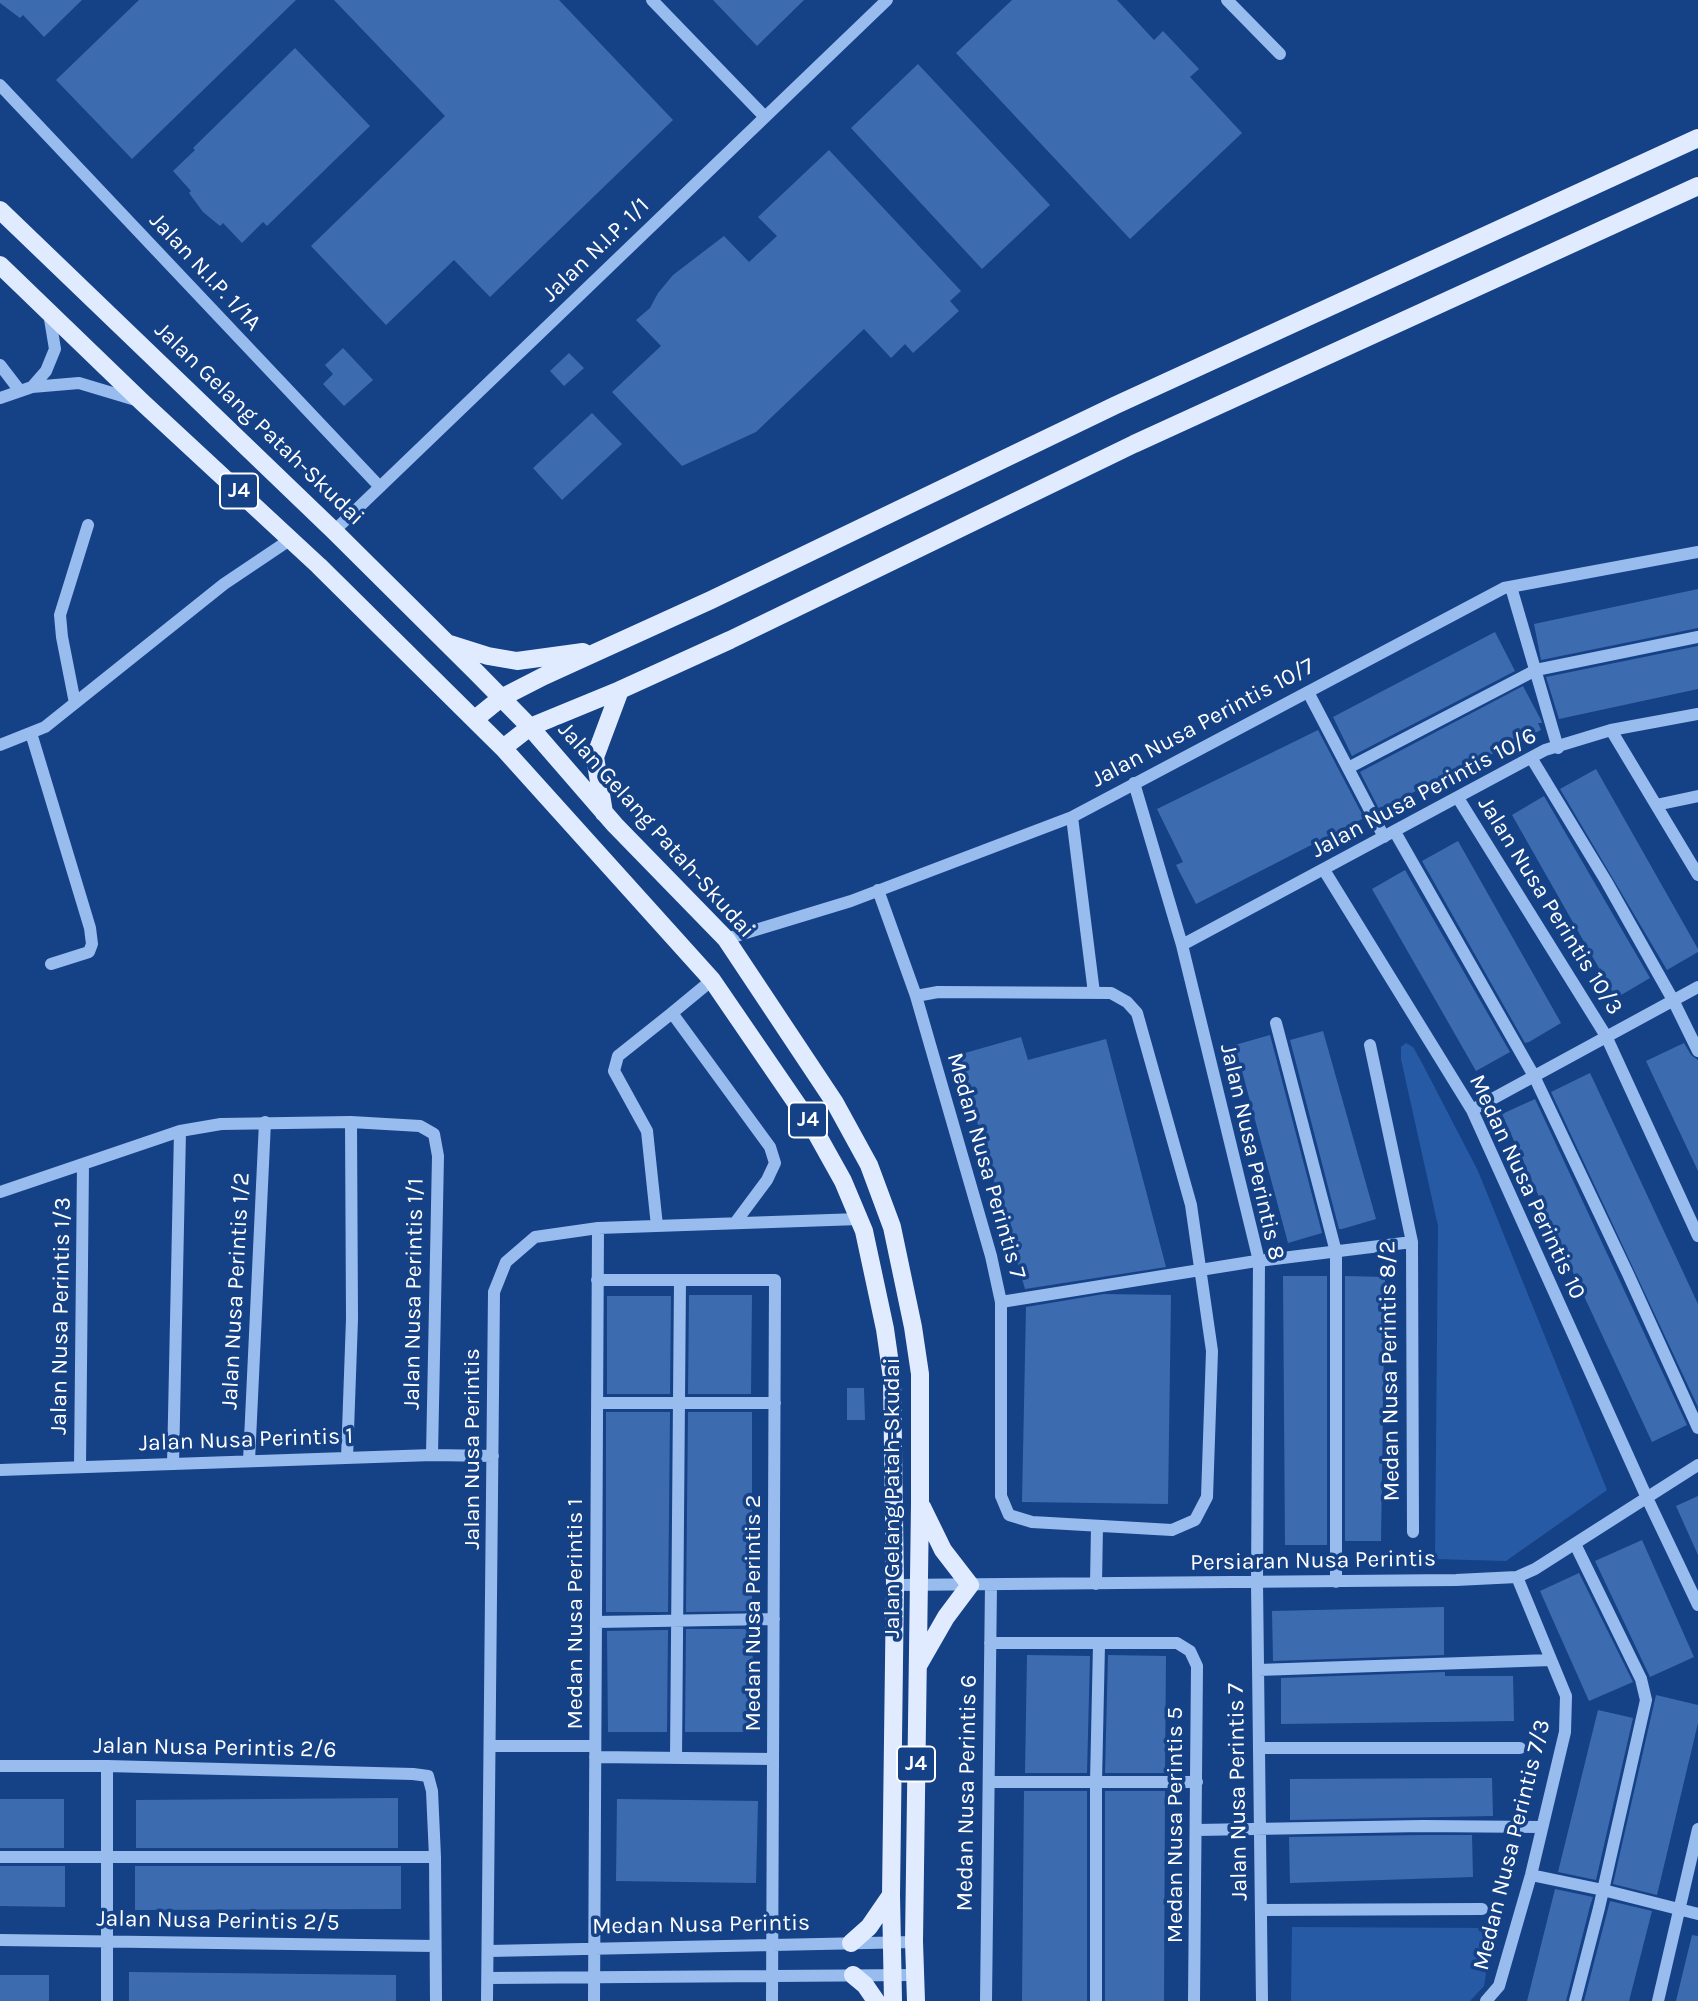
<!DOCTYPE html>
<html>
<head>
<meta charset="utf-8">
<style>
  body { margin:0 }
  canvas { display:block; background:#154186 }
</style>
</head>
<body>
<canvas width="1698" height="2001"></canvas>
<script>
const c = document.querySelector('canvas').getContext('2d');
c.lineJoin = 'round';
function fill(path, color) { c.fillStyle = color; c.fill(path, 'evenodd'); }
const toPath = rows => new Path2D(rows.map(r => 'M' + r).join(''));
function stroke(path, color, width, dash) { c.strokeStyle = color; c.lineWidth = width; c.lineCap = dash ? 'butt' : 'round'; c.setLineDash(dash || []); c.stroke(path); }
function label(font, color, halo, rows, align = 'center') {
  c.font = font + ' Karla,sans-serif'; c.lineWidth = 7; c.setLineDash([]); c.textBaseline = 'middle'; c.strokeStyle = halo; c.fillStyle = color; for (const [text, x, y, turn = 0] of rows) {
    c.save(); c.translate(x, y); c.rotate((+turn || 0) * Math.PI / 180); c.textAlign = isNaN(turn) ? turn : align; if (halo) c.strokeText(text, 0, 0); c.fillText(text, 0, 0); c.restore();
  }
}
const green = toPath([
  [1406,1043,1413,1047,1422,1063,1478,1171,1607,1490,1506,1561,1435,1559,1438,1226,1401,1059,1401,1047],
  [1292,1927,1493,1928,1484,1986,1470,2001,1291,2001]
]);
const building = toPath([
  [0,0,82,0,44,37,23,15,20,18,0,3],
  [139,0,296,0,132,159,56,80],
  [334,0,559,0,673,120,490,297,454,260,386,325,311,246,445,116],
  [713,0,804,0,757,46],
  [1012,0,1117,0,1154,40,1163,31,1199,69,1190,77,1242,133,1130,239,956,53],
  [295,48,370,126,267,226,263,222,242,243,223,223,220,226,203,212,189,193,191,191,173,171,195,150,193,148],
  [918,64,1050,205,982,269,851,128],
  [829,150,961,291,950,301,959,311,913,353,905,344,891,358,864,329,756,432,682,466,612,392,661,346,636,320,650,308,658,293,673,275,724,236,749,262,777,236,758,217],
  [343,348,373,380,344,406,323,384,333,374,325,365],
  [569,353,584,368,564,386,550,371],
  [592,413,622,444,562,500,533,468],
  [1698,589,1698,628,1541,660,1534,624],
  [1495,632,1515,671,1352,756,1333,717],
  [1698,646,1698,689,1559,719,1546,677],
  [1523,686,1541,720,1542,723,1538,723,1541,730,1379,809,1360,772],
  [1318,730,1363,816,1362,819,1196,904,1176,865,1183,862,1157,809],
  [1596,769,1698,949,1698,952,1667,970,1560,789],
  [1544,796,1650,978,1616,998,1512,815],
  [1458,841,1561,1023,1529,1042,1525,1043,1422,861],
  [1405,870,1510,1052,1476,1071,1372,889],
  [1323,1031,1376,1219,1342,1229,1339,1229,1290,1040],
  [1270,1035,1322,1233,1288,1243,1235,1045],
  [1021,1037,1028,1060,1106,1039,1166,1267,1025,1289,958,1055],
  [1684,1043,1691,1055,1698,1060,1698,1171,1646,1061],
  [1590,1073,1698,1304,1698,1407,1551,1092],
  [1535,1099,1687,1425,1652,1442,1570,1266,1502,1114],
  [1283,1276,1327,1276,1327,1545,1285,1545],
  [1345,1276,1385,1277,1381,1541,1345,1541],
  [1104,1294,1171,1295,1168,1504,1022,1502,1026,1307],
  [689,1295,752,1295,751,1394,688,1394],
  [607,1296,671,1296,670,1394,607,1394],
  [847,1388,864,1388,865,1420,847,1420],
  [606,1412,670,1412,668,1612,606,1612],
  [688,1412,752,1412,752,1611,686,1612],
  [1698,1496,1698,1555,1676,1506],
  [1642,1540,1694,1657,1650,1677,1595,1561],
  [1579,1573,1633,1682,1589,1701,1540,1591],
  [1444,1607,1444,1655,1273,1661,1272,1611],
  [686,1629,753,1629,752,1732,685,1732],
  [668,1630,667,1732,608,1732,607,1631],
  [1027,1655,1090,1656,1087,1773,1025,1773],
  [1108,1655,1166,1656,1165,1773,1105,1773],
  [1445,1672,1445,1676,1513,1676,1514,1721,1281,1724,1281,1678],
  [1656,1695,1698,1705,1698,1723,1657,1895,1613,1884],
  [1598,1710,1633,1718,1596,1880,1558,1872],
  [1492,1778,1493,1816,1290,1820,1290,1779],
  [1024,1791,1087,1791,1087,2001,1022,2001],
  [1105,1791,1165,1791,1164,2001,1105,2001],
  [398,1798,398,1848,136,1848,136,1800],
  [0,1799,64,1799,64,1848,0,1848],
  [617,1799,758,1801,756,1883,616,1881],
  [1422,1835,1472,1835,1473,1877,1290,1883,1289,1837],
  [0,1866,65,1866,65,1907,0,1906],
  [135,1866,401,1866,401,1909,135,1910],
  [1555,1889,1593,1897,1590,1906,1566,2001,1527,2001],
  [1610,1901,1652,1911,1629,2001,1584,2001],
  [1692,1935,1698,1936,1698,2001,1676,2001],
  [129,1972,396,1975,396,2001,129,2001],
  [0,1975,49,1975,49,2001,0,2001]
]);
const minor = toPath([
  [652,0,764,116],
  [1227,0,1280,54],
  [0,85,380,487],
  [0,365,20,391],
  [32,387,46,371,55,349,49,313],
  [0,398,32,387,79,383,139,401],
  [334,531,887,0],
  [1511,587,1558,748],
  [1308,692,1384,837],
  [75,703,62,637,60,615,88,525],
  [1611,730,1698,875],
  [31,733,90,928,92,944,89,952,51,964],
  [0,745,45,727,224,584,291,539],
  [1532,759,1606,881,1673,1000,1698,1051],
  [1348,768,1536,670,1698,637],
  [1134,783,1182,945,1259,1261,1257,1582,1262,2001],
  [1458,798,1606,1036,1698,1236],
  [1656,805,1698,796],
  [1072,817,1094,993],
  [1395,832,1534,1076,1628,1274,1698,1428],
  [1324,870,1472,1110,1647,1498,1698,1605],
  [878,890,916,996,991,1256,1001,1302,1001,1496,1009,1515,1032,1522,1172,1530,1195,1520,1207,1497,1212,1351,1191,1205,1137,1013,1127,1002,1111,993,938,992,916,996],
  [726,939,851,901,1072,817,1504,588,1698,552],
  [1182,945,1545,750,1611,730,1698,714],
  [672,1013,712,980],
  [1276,1023,1336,1252,1336,1582],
  [1370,1045,1412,1242,1413,1532],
  [1472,1110,1698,987],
  [0,1192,180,1131,221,1124,351,1122,420,1126,434,1134,438,1156,432,1455],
  [657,1226,647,1131,614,1071,618,1056,672,1013,770,1147,775,1163,767,1180,735,1223],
  [597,1280,775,1280,772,2001],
  [1001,1302,1250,1262,1412,1242],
  [597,1403,775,1403],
  [347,1458,352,1319,351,1122],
  [249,1461,265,1122],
  [173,1464,180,1131],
  [80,1467,83,1164],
  [0,1470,432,1455,493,1456],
  [1575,1544,1641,1679,1646,1700,1599,1908,1575,2001],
  [1096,1584,1097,1526],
  [895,1585,1456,1580,1517,1577,1535,1569,1698,1465],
  [596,1622,774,1619],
  [990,1643,1177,1643,1190,1651,1197,1666,1194,2001],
  [1258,1670,1551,1660],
  [491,1746,595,1746],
  [1259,1748,1520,1748],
  [595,1757,773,1759],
  [676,1758,680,1280],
  [0,1766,107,1766,413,1774,428,1776,432,1791,435,1857,436,2001],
  [990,1782,1197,1782],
  [1197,1830,1422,1826,1541,1827],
  [0,1857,435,1857],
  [1531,1875,1603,1890,1698,1914],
  [1261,1910,1482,1909],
  [0,1940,435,1946],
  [489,1951,914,1942],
  [488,1978,915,1975],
  [107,2001,107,1766],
  [487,2001,494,1292,506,1262,535,1237,598,1228,859,1219],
  [594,2001,598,1228],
  [986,2001,991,1585],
  [1096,2001,1096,1782,1099,1644],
  [1486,2001,1499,1986,1531,1875,1565,1732,1566,1696,1517,1577],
  [1658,2001,1698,1829]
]);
const major = toPath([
  [0,210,334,531,477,673,530,727,615,825,726,939,835,1103,869,1165,892,1227,913,1327,920,1374,920,1504,914,1942,916,2001],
  [0,265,142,402,319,566,503,748,712,980,814,1129,843,1181,864,1231,885,1329,892,1378,895,1585,891,1895,893,2001],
  [450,644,488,656,517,661,583,652],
  [475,719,501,698,544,676,711,600,1116,405,1698,138],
  [503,748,530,727,620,690,730,640,1134,444,1698,186],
  [604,813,595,757,620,690],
  [919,1664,946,1617,970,1585,943,1550,922,1507],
  [851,1943,869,1927,891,1895],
  [853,1975,865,1985,876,2001]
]);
const shields = [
  [239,491,38],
  [808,1120,38],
  [916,1764,38]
];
const shieldNames = [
  ["J4",239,491],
  ["J4",808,1120],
  ["J4",916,1764]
];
const streetNames = [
  ["Jalan N.I.P. 1/1",596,250,-44],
  ["Jalan N.I.P. 1/1A",205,272,47],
  ["Jalan Gelang Patah-Skudai",259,424,44],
  ["Jalan Nusa Perintis 10/7",1203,723,-28],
  ["Jalan Nusa Perintis 10/6",1424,793,-28],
  ["Jalan Gelang Patah-Skudai",656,830,48],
  ["Jalan Nusa Perintis 10/3",1550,906,58],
  ["Jalan Nusa Perintis 8",1252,1152,77],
  ["Medan Nusa Perintis 7",986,1166,74],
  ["Medan Nusa Perintis 10",1527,1187,65],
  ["Jalan Nusa Perintis 1/2",236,1291,-87],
  ["Jalan Nusa Perintis 1/1",414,1294,-89],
  ["Jalan Nusa Perintis 1/3",61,1316,-89],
  ["Medan Nusa Perintis 8/2",1390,1371,-91],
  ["Jalan Nusa Perintis 1",246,1440,-2],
  ["Jalan Nusa Perintis",472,1449,-90],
  ["Jalan Gelang Patah-Skudai",892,1498,-90],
  ["Persiaran Nusa Perintis",1313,1561,-1],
  ["Medan Nusa Perintis 2",753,1613,-90],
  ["Medan Nusa Perintis 1",575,1614,-90],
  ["Jalan Nusa Perintis 2/6",215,1748,1],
  ["Jalan Nusa Perintis 7",1238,1792,-91],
  ["Medan Nusa Perintis 6",967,1793,-89],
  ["Medan Nusa Perintis 5",1175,1825,-90],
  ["Medan Nusa Perintis 7/3",1512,1845,-76],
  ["Jalan Nusa Perintis 2/5",218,1921,1],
  ["Medan Nusa Perintis",701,1925,-1]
];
fill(green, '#275aa5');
fill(building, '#3d6bb0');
stroke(minor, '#99bcee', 12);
stroke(major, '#e1ebff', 18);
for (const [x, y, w] of shields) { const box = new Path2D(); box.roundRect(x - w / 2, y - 17.5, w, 35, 5); c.fillStyle = '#154186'; c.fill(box); stroke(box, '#fff', 2); }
label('bold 21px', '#fff', null, shieldNames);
label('23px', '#fff', '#154186', streetNames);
</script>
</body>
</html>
